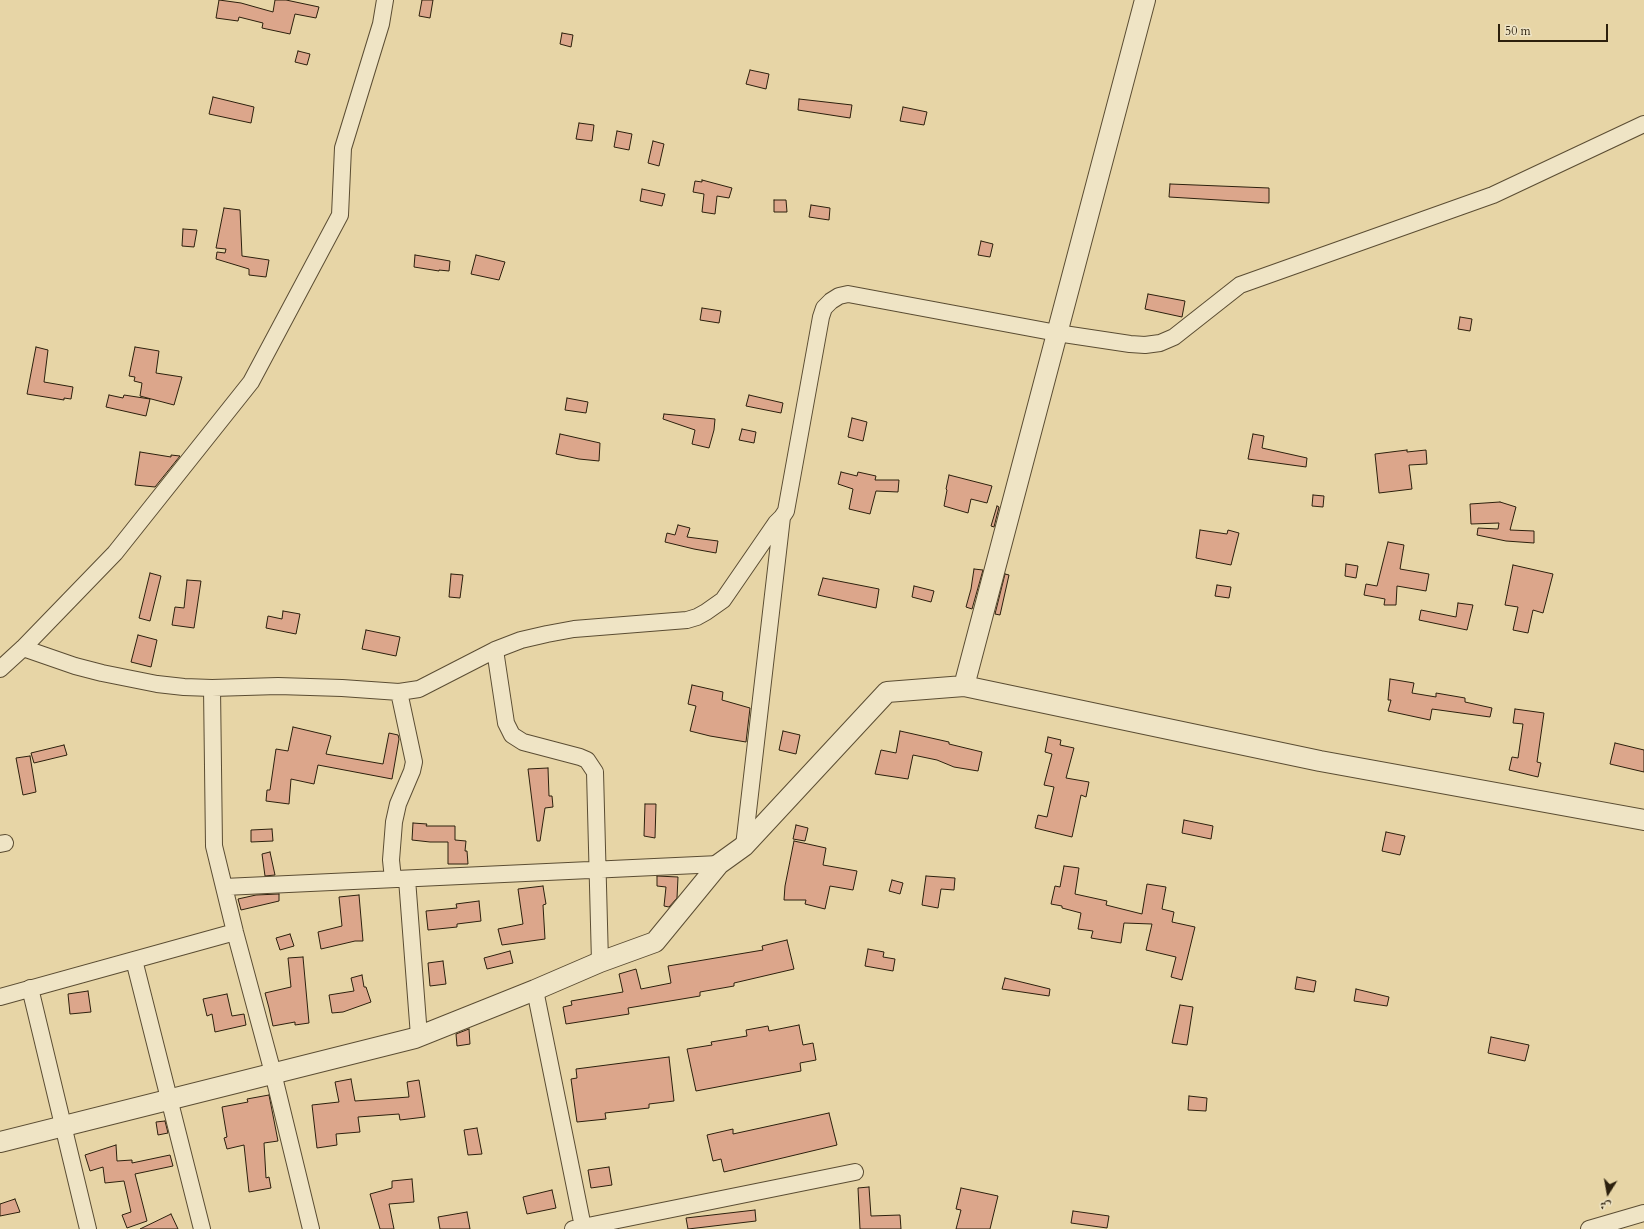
<!DOCTYPE html>
<html>
<head>
<meta charset="utf-8">
<style>
  body { margin:0 }
  #map { position:relative; width:1644px; height:1229px; overflow:hidden; background:#e7d5a6; font-family:Cardo,Amiri,serif }
  canvas { display:block }
  .north { position:absolute; left:1588px; top:1173px; width:40px; height:40px; -webkit-text-stroke:3px #efe4c5; paint-order:stroke; rotate:191deg; font-size:11px; font-weight:700; line-height:16px; text-align:center; color:#2c200d }
  .north::after { content:''; display:block; margin:auto; width:14px; height:18px; background:#2c200d; clip-path:polygon(50% 0,100% 100%,50% 72%,0 100%) }
  .scale { position:absolute; left:1498px; top:24px; width:110px; height:18px; box-sizing:border-box; border:2px solid #2c200d; border-top:0; padding-left:5px; font-size:12px; line-height:14px; white-space:nowrap; color:#2c200d; -webkit-text-stroke:3px #efe4c5; paint-order:stroke }
</style>
</head>
<body>
<div id="map">
<canvas width="1644" height="1229"></canvas>
<div class="north">ش</div>
<div class="scale">50 m</div>
</div>
<script>
const c = document.querySelector('canvas').getContext('2d');
c.lineJoin = 'round';
function fill(path, color) { c.fillStyle = color; c.fill(path, 'evenodd'); }
const toPath = rows => new Path2D(rows.map(r => 'M' + r).join(''));
function stroke(path, color, width, dash) { c.strokeStyle = color; c.lineWidth = width; c.lineCap = dash ? 'butt' : 'round'; c.setLineDash(dash || []); c.stroke(path); }
const building = toPath([
  [219,0,241,3,273,12,275,0,286,0,319,7,316,18,295,14,290,34,262,28,263,23,239,17,238,21,216,18,219,0],
  [422,0,433,0,430,18,419,16,422,0],
  [562,33,573,35,571,47,560,44,562,33],
  [298,51,310,54,307,65,295,62,298,51],
  [750,70,769,74,766,89,746,84,750,70],
  [213,97,254,107,251,123,209,114,213,97],
  [799,99,852,105,850,118,798,110,799,99],
  [903,107,927,112,924,125,900,121,903,107],
  [579,123,594,125,592,141,576,139,579,123],
  [617,131,632,134,629,150,614,147,617,131],
  [653,141,664,144,659,166,648,163,653,141],
  [702,180,732,188,729,198,717,196,715,214,702,212,704,194,693,192,695,181,702,182,702,180],
  [1170,184,1269,188,1269,203,1169,197,1170,184],
  [642,189,665,194,662,206,640,201,642,189],
  [774,200,786,200,787,212,774,212,774,200],
  [811,205,830,208,829,220,809,217,811,205],
  [224,208,240,210,242,256,269,260,266,277,249,275,249,269,216,259,217,252,225,253,226,249,216,248,224,208],
  [183,229,197,230,194,247,182,246,183,229],
  [981,241,993,244,990,257,978,255,981,241],
  [415,255,450,261,449,271,439,270,439,271,414,267,415,255],
  [476,255,505,262,499,280,471,274,476,255],
  [1148,294,1185,301,1182,317,1145,309,1148,294],
  [702,308,721,311,719,323,700,320,702,308],
  [1460,317,1472,319,1470,331,1458,329,1460,317],
  [36,347,48,350,44,382,73,387,71,399,64,398,64,400,27,394,36,347],
  [135,347,159,351,156,373,182,377,174,405,140,396,142,383,134,381,135,377,129,376,135,347],
  [109,395,123,398,124,395,150,399,146,416,106,407,109,395],
  [749,395,783,403,781,413,746,406,749,395],
  [567,398,588,402,586,413,565,410,567,398],
  [664,414,715,419,714,430,709,448,692,444,695,430,663,419,664,414],
  [852,418,867,422,863,441,848,437,852,418],
  [742,429,756,432,754,443,739,440,742,429],
  [560,434,600,443,599,461,579,459,556,454,560,434],
  [1253,434,1264,436,1262,448,1307,458,1306,467,1248,459,1253,434],
  [1407,450,1407,452,1426,450,1427,464,1409,465,1412,489,1379,493,1375,454,1407,450],
  [140,452,171,457,171,455,180,456,155,487,135,485,140,452],
  [841,472,857,476,858,472,876,476,875,480,899,480,898,492,876,491,870,514,849,509,853,489,838,484,841,472],
  [949,475,992,486,987,503,971,499,968,513,944,506,947,490,946,489,949,475],
  [1313,495,1324,496,1323,507,1312,506,1313,495],
  [1500,502,1516,507,1510,530,1534,531,1534,543,1506,541,1477,535,1478,528,1498,529,1499,523,1471,524,1470,504,1500,502],
  [997,506,999,507,994,527,991,526,997,506],
  [678,525,690,528,687,537,718,541,716,553,694,549,665,542,667,533,675,535,678,525],
  [1200,530,1227,534,1228,530,1239,533,1231,565,1196,558,1200,530],
  [1388,542,1404,545,1400,569,1429,574,1426,591,1397,586,1396,605,1384,605,1385,599,1364,595,1366,584,1377,586,1388,542],
  [1346,564,1358,566,1356,578,1345,576,1346,564],
  [1513,565,1553,574,1543,613,1533,610,1528,633,1513,630,1518,607,1505,605,1513,565],
  [974,569,983,570,972,609,966,607,971,589,974,569],
  [150,573,161,576,150,621,139,618,150,573],
  [451,574,463,575,460,598,449,597,451,574],
  [1005,574,1009,575,1000,615,995,614,1005,574],
  [823,578,879,589,876,608,818,595,823,578],
  [187,580,201,581,194,628,172,625,175,607,184,608,187,580],
  [1217,585,1231,587,1229,598,1215,596,1217,585],
  [914,586,934,591,931,602,912,597,914,586],
  [1458,603,1473,605,1467,630,1419,620,1421,610,1456,617,1458,603],
  [283,611,300,614,296,634,266,628,268,616,282,619,283,611],
  [366,630,400,637,396,656,362,649,366,630],
  [138,635,157,640,151,667,131,662,138,635],
  [1390,679,1414,683,1412,693,1436,697,1436,693,1465,698,1465,702,1492,708,1490,717,1432,709,1430,720,1388,711,1391,700,1388,700,1390,679],
  [692,685,723,692,722,700,750,708,746,742,710,736,690,731,696,706,688,704,692,685],
  [1515,709,1544,713,1537,762,1541,763,1538,777,1509,770,1512,757,1518,758,1523,724,1513,723,1515,709],
  [293,727,331,736,326,754,383,764,389,733,398,735,399,739,392,779,318,765,314,784,291,779,289,804,266,801,267,790,270,790,276,749,288,751,293,727],
  [783,731,800,735,796,754,779,750,783,731],
  [900,731,949,742,949,744,982,752,978,771,954,767,937,760,913,755,908,779,875,774,881,750,896,753,900,731],
  [1048,737,1061,740,1060,745,1074,748,1066,778,1089,782,1086,797,1081,795,1072,837,1035,828,1038,815,1047,817,1054,787,1044,785,1052,754,1045,752,1048,737],
  [1615,743,1644,750,1644,772,1610,764,1615,743],
  [64,745,67,755,34,763,31,753,64,745],
  [30,756,36,792,23,795,16,758,30,756],
  [548,768,549,796,552,796,553,807,545,808,540,841,537,841,528,769,548,768],
  [645,804,656,804,655,838,644,836,645,804],
  [1184,820,1213,826,1211,839,1182,833,1184,820],
  [413,823,427,824,426,826,455,826,455,840,466,841,465,851,467,851,468,864,448,864,448,842,430,842,412,840,413,823],
  [796,825,808,828,805,841,793,839,796,825],
  [272,829,273,841,251,842,251,830,272,829],
  [1386,832,1405,836,1400,855,1382,851,1386,832],
  [794,841,826,848,823,865,857,871,853,890,830,886,825,909,805,904,806,900,784,900,785,886,794,841],
  [270,852,275,875,265,876,262,854,270,852],
  [1064,866,1079,868,1075,894,1107,901,1106,905,1142,914,1147,884,1166,887,1162,909,1174,912,1172,922,1195,927,1182,980,1171,977,1176,957,1146,950,1152,924,1124,923,1121,943,1091,938,1093,931,1078,929,1081,913,1062,908,1062,906,1051,904,1055,886,1060,887,1064,866],
  [657,876,678,877,677,898,669,907,664,906,666,887,657,886,657,876],
  [926,876,955,878,954,890,941,889,938,908,922,905,926,876],
  [892,880,903,883,900,894,889,891,892,880],
  [543,886,546,904,543,905,545,939,502,945,498,929,523,924,518,889,543,886],
  [279,894,279,901,241,910,238,899,256,895,279,894],
  [359,895,363,941,355,941,321,949,318,932,342,926,339,897,359,895],
  [479,901,481,921,457,924,457,927,428,930,426,911,457,908,456,904,479,901],
  [290,934,294,946,280,950,276,938,290,934],
  [787,940,794,969,734,983,734,986,700,992,700,996,628,1008,629,1014,566,1024,563,1007,572,1005,571,1001,623,992,619,974,636,969,641,989,671,983,668,966,763,950,762,946,787,940],
  [868,949,884,952,883,957,895,959,893,971,865,966,868,949],
  [510,951,513,963,487,969,484,958,510,951],
  [303,957,309,1023,295,1025,295,1022,273,1026,269,1008,265,993,291,987,288,958,303,957],
  [443,961,446,984,430,986,428,963,443,961],
  [362,975,364,987,366,987,371,1002,343,1012,332,1013,329,995,354,991,351,978,362,975],
  [1297,977,1316,981,1314,992,1295,989,1297,977],
  [1005,978,1050,989,1049,996,1002,989,1005,978],
  [1356,989,1389,997,1387,1006,1354,1001,1356,989],
  [88,991,91,1012,70,1014,68,994,88,991],
  [227,994,232,1016,244,1014,246,1025,215,1032,212,1014,207,1016,203,999,227,994],
  [1180,1005,1193,1007,1187,1045,1172,1043,1180,1005],
  [799,1025,803,1045,813,1043,816,1060,800,1063,801,1071,696,1091,687,1049,712,1045,711,1042,747,1036,746,1030,768,1026,769,1031,799,1025],
  [469,1029,470,1044,457,1046,456,1034,469,1029],
  [1491,1037,1529,1045,1525,1061,1488,1053,1491,1037],
  [669,1057,674,1101,649,1104,649,1108,605,1113,606,1119,577,1122,571,1079,577,1078,576,1069,669,1057],
  [351,1079,355,1101,409,1097,407,1082,419,1080,425,1117,400,1120,399,1114,358,1117,360,1132,336,1134,337,1145,317,1148,312,1105,339,1102,335,1082,351,1079],
  [269,1095,278,1141,264,1143,266,1178,269,1177,271,1188,249,1192,244,1145,227,1149,224,1138,227,1137,222,1107,248,1102,247,1099,269,1095],
  [1189,1096,1207,1098,1206,1111,1188,1110,1189,1096],
  [829,1113,837,1145,724,1172,721,1159,713,1161,707,1135,733,1129,733,1134,829,1113],
  [165,1121,168,1133,158,1135,156,1122,165,1121],
  [477,1128,482,1154,468,1155,464,1130,477,1128],
  [116,1145,117,1161,132,1160,132,1163,170,1155,173,1166,135,1174,147,1221,127,1228,122,1215,131,1212,124,1181,105,1183,103,1167,90,1171,85,1155,116,1145],
  [609,1167,612,1185,591,1188,588,1170,609,1167],
  [412,1179,414,1202,389,1204,394,1229,380,1229,370,1194,392,1188,392,1181,412,1179],
  [869,1187,871,1216,900,1215,901,1229,860,1229,858,1188,869,1187],
  [961,1188,998,1196,990,1229,956,1229,961,1210,956,1209,961,1188],
  [552,1190,556,1208,527,1214,523,1197,552,1190],
  [15,1199,20,1212,0,1216,0,1204,15,1199],
  [755,1210,756,1221,688,1229,686,1218,755,1210],
  [1073,1211,1109,1216,1107,1228,1071,1223,1073,1211],
  [467,1212,470,1229,440,1229,438,1217,467,1212],
  [171,1214,178,1229,140,1229,171,1214]
]);
const minor = toPath([
  [23,648,75,666,102,673,157,684,184,687,212,688,278,686,342,688,399,692,419,689,495,650,521,640,547,634,574,629,687,620,697,617,706,612,723,600,776,523,782,517,786,511,821,317,824,308,831,301,839,296,848,294,1057,333,1130,344,1145,345,1160,343,1174,337,1240,285,1493,195,1644,124],
  [495,650,506,723,512,735,523,742,580,757,587,760,595,772,600,962],
  [0,669,23,648,115,553,251,382,340,215,343,148,381,24,385,0],
  [212,688,214,846,235,932,273,1073,311,1229],
  [0,844,5,843],
  [744,846,782,517],
  [393,879,391,860,394,822,398,804,412,771,414,762,399,692],
  [407,879,419,1036],
  [224,887,719,864],
  [134,960,202,1229],
  [30,988,88,1229],
  [535,990,583,1227],
  [0,997,235,932],
  [573,1229,855,1172],
  [1589,1229,1644,1213]
]);
const tertiary = toPath([
  [964,686,1145,0],
  [0,1142,415,1038,535,990,600,962,655,942,719,864,744,846,887,692,964,686,1320,761,1644,820]
]);
fill(building, '#dca68b');
stroke(building, '#2c200d', 1);
stroke(minor, '#5b4d33', 18);
stroke(tertiary, '#5b4d33', 22);
stroke(minor, '#efe4c5', 16);
stroke(tertiary, '#efe4c5', 20);
</script>
</body>
</html>
